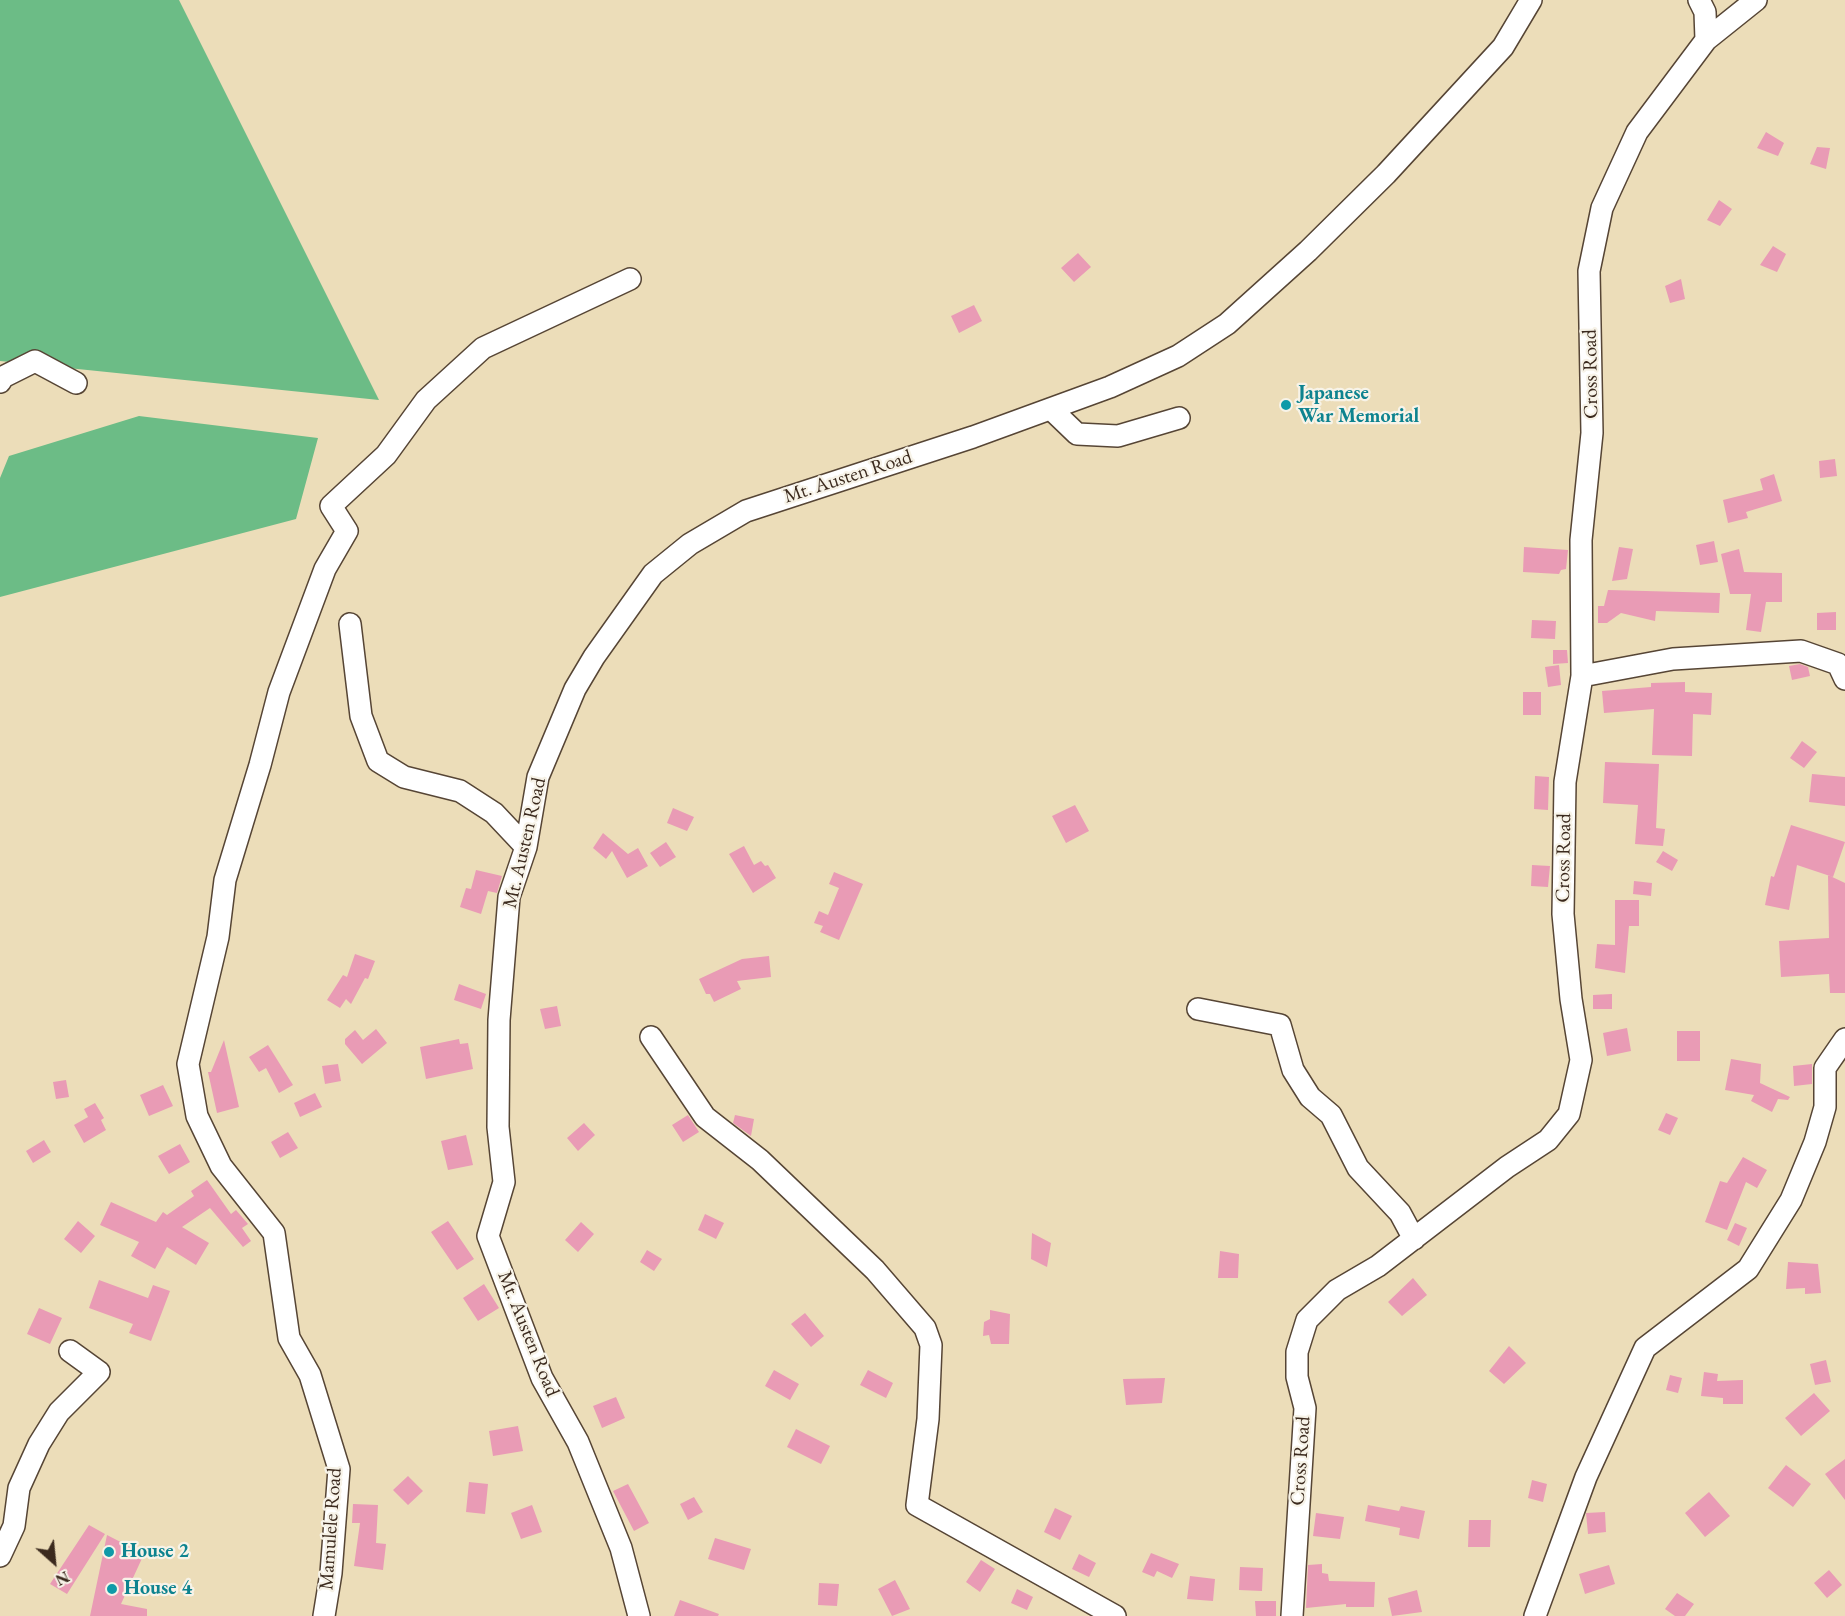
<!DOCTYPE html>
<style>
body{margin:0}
#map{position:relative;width:1845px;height:1616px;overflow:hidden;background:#ecddb9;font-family:"EB Garamond",serif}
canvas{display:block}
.north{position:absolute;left:24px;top:1532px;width:60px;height:60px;-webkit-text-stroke:4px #f7f3e8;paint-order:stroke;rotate:153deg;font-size:16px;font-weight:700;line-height:24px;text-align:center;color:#3b2a1e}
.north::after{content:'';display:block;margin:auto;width:21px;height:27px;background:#3b2a1e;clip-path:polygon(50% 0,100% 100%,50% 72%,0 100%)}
</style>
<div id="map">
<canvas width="1845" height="1616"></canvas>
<div class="north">N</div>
</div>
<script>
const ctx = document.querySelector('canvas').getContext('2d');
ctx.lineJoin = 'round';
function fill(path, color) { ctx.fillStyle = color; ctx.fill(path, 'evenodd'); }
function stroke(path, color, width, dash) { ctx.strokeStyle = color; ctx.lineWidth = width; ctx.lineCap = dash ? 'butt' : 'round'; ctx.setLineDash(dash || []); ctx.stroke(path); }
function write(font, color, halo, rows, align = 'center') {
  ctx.font = font + ' "EB Garamond",serif'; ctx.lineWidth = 4.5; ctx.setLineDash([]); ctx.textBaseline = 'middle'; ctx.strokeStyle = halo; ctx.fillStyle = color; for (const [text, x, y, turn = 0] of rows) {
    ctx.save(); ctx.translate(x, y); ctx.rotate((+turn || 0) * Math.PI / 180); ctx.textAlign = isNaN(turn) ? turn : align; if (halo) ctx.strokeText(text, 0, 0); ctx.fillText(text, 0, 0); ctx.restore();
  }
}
fill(new Path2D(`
 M 0,0 L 179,0 L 379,400 L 0,361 Z
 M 139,416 L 318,438 L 296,519 L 0,597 L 0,478 L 9,456 Z`), '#6cbc86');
fill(new Path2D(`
 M 1766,132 L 1784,143 L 1778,156 L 1757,148 Z
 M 1817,147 L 1830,148 L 1826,169 L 1810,164 Z
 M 1719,200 L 1732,209 L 1720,226 L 1707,220 Z
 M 1773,246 L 1786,254 L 1777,272 L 1760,265 Z
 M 1078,253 L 1091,267 L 1074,282 L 1061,268 Z
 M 1681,279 L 1685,299 L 1670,303 L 1665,286 Z
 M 974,305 L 982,321 L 959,333 L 951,316 Z
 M 1835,459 L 1837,476 L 1820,478 L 1819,461 Z
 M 1774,474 L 1782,501 L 1746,512 L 1748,518 L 1728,523 L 1723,500 L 1763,490 L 1760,479 Z
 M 1714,541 L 1718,562 L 1700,565 L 1696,545 Z
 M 1524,547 L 1568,550 L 1566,569 L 1561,570 L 1559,574 L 1523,572 Z
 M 1619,547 L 1633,549 L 1627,579 L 1612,581 Z
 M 1739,549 L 1744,572 L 1782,573 L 1782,602 L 1766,602 L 1761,632 L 1746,630 L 1751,594 L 1730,594 L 1721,554 Z
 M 1608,590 L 1720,593 L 1719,613 L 1656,611 L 1655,621 L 1621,613 L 1607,623 L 1598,623 L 1598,606 L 1604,606 Z
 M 1836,612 L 1836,630 L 1817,630 L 1817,613 Z
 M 1532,620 L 1556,621 L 1555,639 L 1531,638 Z
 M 1553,650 L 1567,650 L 1568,663 L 1553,664 Z
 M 1800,664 L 1808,667 L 1810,676 L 1792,680 L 1789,666 Z
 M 1559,665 L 1561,685 L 1548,687 L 1545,667 Z
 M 1685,682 L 1685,692 L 1712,693 L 1711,715 L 1693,714 L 1692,756 L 1652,755 L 1654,709 L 1604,713 L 1602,691 L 1651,687 L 1651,683 Z
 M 1523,692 L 1541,692 L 1541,715 L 1523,715 Z
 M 1802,741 L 1817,752 L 1804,768 L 1790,758 Z
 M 1605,762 L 1659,764 L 1656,828 L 1665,829 L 1663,846 L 1635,844 L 1638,805 L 1603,803 Z
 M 1812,774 L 1845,777 L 1845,806 L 1809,802 Z
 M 1535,776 L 1549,777 L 1548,810 L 1534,809 Z
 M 1075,805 L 1089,831 L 1066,843 L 1052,816 Z
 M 673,808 L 694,817 L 687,831 L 667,823 Z
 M 1791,825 L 1845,842 L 1833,877 L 1797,865 L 1789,910 L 1765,905 L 1771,876 L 1774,877 Z
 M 603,833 L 628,854 L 638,848 L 648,866 L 627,878 L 612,851 L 606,859 L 593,848 Z
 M 666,842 L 676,857 L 660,867 L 650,853 Z
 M 744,846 L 754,865 L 761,861 L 765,866 L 768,865 L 776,878 L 753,893 L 729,854 Z
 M 1663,851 L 1678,860 L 1672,871 L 1656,862 Z
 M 1532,865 L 1550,866 L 1548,887 L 1531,886 Z
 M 476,870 L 502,876 L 497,893 L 488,891 L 481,914 L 460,907 L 466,888 L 471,889 Z
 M 834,872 L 863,884 L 839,940 L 820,932 L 823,926 L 814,923 L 819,911 L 828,915 L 839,888 L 829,884 Z
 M 1828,875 L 1845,883 L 1845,993 L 1830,993 L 1829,974 L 1781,977 L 1779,941 L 1829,938 Z
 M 1634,881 L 1652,883 L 1651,896 L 1633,894 Z
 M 1615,900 L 1639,900 L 1639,926 L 1629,926 L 1625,973 L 1595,968 L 1597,944 L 1615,945 Z
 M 355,954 L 375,961 L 368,979 L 365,978 L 351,1004 L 346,999 L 340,1008 L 327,1000 L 343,975 L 347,977 Z
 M 769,956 L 771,977 L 737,981 L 741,989 L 714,1002 L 710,994 L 706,994 L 699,979 L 742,959 Z
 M 459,984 L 486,994 L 481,1009 L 454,1000 Z
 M 1612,994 L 1612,1009 L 1593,1009 L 1593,995 Z
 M 557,1006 L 561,1026 L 545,1029 L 540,1009 Z
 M 1627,1028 L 1631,1051 L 1607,1056 L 1603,1033 Z
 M 376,1029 L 387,1043 L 362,1064 L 345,1044 L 345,1039 L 355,1030 L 363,1040 Z
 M 1677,1031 L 1700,1031 L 1700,1061 L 1677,1061 Z
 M 459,1039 L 460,1044 L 468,1043 L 473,1069 L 426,1079 L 420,1047 Z
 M 224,1040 L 239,1107 L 217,1113 L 208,1072 L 211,1072 Z
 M 268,1045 L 293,1085 L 279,1093 L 266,1068 L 259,1072 L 249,1057 Z
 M 1731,1059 L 1761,1064 L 1760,1083 L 1790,1097 L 1788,1100 L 1778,1099 L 1772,1112 L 1751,1101 L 1754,1095 L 1725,1090 Z
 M 338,1064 L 341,1081 L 325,1084 L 322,1066 Z
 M 1812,1064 L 1812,1084 L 1794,1086 L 1793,1066 Z
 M 66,1080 L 69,1097 L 56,1099 L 53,1082 Z
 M 163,1085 L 173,1106 L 149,1116 L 140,1095 Z
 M 315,1093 L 322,1107 L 300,1117 L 294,1103 Z
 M 95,1103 L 104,1118 L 101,1120 L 106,1130 L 84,1143 L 74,1125 L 88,1117 L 84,1109 Z
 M 1666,1113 L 1678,1118 L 1670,1135 L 1658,1130 Z
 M 688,1115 L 699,1132 L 683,1142 L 672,1125 Z
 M 735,1115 L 754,1119 L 751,1136 L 733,1123 Z
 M 584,1123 L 595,1135 L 578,1151 L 567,1138 Z
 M 288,1132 L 298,1148 L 280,1158 L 271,1142 Z
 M 466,1135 L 473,1165 L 448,1170 L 441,1141 Z
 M 44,1140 L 51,1152 L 33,1163 L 26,1151 Z
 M 180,1144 L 190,1162 L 169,1174 L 158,1156 Z
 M 1743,1157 L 1767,1170 L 1757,1188 L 1746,1182 L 1727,1230 L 1705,1222 L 1720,1181 L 1727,1183 Z
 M 207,1180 L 231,1214 L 236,1210 L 248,1224 L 242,1228 L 251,1241 L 243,1247 L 210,1208 L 182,1227 L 209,1243 L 196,1265 L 167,1247 L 155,1269 L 131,1256 L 139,1242 L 100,1225 L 111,1202 L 156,1222 L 163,1212 L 167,1215 L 194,1196 L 191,1191 Z
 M 705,1214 L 724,1223 L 716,1239 L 698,1230 Z
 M 78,1221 L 95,1236 L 81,1253 L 64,1239 Z
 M 448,1221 L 474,1259 L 457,1270 L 431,1232 Z
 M 581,1222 L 594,1234 L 578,1252 L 565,1240 Z
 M 1735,1223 L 1747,1228 L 1739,1246 L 1727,1240 Z
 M 1032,1233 L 1051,1243 L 1047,1267 L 1031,1259 Z
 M 647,1250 L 662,1259 L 654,1271 L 640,1262 Z
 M 1220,1251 L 1239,1254 L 1238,1278 L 1218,1278 Z
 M 1788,1262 L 1818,1264 L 1821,1293 L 1805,1294 L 1805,1288 L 1786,1289 Z
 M 1413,1278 L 1427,1295 L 1402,1316 L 1388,1302 Z
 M 99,1280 L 148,1298 L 153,1285 L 170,1291 L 151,1341 L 129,1333 L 133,1324 L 89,1308 Z
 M 484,1284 L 499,1308 L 478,1321 L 463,1298 Z
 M 39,1308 L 62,1318 L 50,1344 L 27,1334 Z
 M 990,1310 L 1010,1314 L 1009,1344 L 991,1344 L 989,1335 L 983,1336 L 984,1322 L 990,1319 Z
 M 805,1313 L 824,1336 L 811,1347 L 791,1324 Z
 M 1509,1346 L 1526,1363 L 1504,1384 L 1489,1371 Z
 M 1826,1360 L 1831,1382 L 1815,1385 L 1810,1364 Z
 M 774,1370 L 799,1384 L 790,1400 L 765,1386 Z
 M 868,1370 L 893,1383 L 886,1398 L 860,1385 Z
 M 1704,1372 L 1718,1374 L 1717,1381 L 1743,1380 L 1743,1404 L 1723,1404 L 1723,1398 L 1701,1396 Z
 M 1670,1375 L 1682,1378 L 1678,1393 L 1666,1390 Z
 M 1165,1378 L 1162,1403 L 1126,1405 L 1123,1379 Z
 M 1814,1393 L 1830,1411 L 1801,1436 L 1785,1418 Z
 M 616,1397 L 625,1418 L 602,1428 L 593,1406 Z
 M 518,1426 L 523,1451 L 493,1456 L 489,1431 Z
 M 796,1429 L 830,1446 L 821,1464 L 787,1447 Z
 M 1845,1459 L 1845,1500 L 1825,1474 Z
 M 1786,1465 L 1811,1484 L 1793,1507 L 1768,1488 Z
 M 408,1476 L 423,1491 L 408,1505 L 393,1490 Z
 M 1532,1480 L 1547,1484 L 1543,1502 L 1528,1498 Z
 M 469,1482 L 488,1484 L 485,1514 L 466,1512 Z
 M 628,1484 L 649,1523 L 634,1531 L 613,1491 Z
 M 1709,1492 L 1730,1516 L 1705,1537 L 1685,1513 Z
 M 694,1497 L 703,1512 L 688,1520 L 680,1504 Z
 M 353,1504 L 378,1505 L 376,1543 L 386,1544 L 383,1570 L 354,1566 L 360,1523 L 352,1523 Z
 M 532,1505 L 542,1532 L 521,1539 L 511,1513 Z
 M 1368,1505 L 1399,1511 L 1401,1506 L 1425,1511 L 1419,1539 L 1399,1535 L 1400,1528 L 1365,1521 Z
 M 1055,1508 L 1072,1516 L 1060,1540 L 1044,1532 Z
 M 1605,1512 L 1606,1532 L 1588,1534 L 1586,1513 Z
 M 1316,1513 L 1344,1517 L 1340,1539 L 1313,1536 Z
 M 1469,1520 L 1491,1520 L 1490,1547 L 1468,1547 Z
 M 89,1525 L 105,1534 L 67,1594 L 50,1584 Z
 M 107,1535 L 144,1554 L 121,1604 L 147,1609 L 147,1616 L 90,1616 Z
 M 715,1538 L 751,1549 L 744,1570 L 708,1559 Z
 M 1151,1553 L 1179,1564 L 1172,1578 L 1157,1571 L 1154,1577 L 1142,1572 Z
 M 1079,1554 L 1096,1563 L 1089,1577 L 1072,1569 Z
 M 981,1560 L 995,1569 L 980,1592 L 966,1582 Z
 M 1322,1564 L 1322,1573 L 1328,1574 L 1329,1581 L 1375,1582 L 1374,1607 L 1346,1607 L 1346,1604 L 1306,1608 L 1308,1565 Z
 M 1609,1565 L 1615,1584 L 1585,1594 L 1579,1574 Z
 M 1240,1567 L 1263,1568 L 1262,1591 L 1239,1590 Z
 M 1829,1570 L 1842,1585 L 1827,1598 L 1814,1583 Z
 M 1190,1576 L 1215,1579 L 1213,1601 L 1187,1599 Z
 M 895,1580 L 910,1609 L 892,1616 L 878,1589 Z
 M 819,1583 L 839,1584 L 837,1606 L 818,1605 Z
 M 1017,1589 L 1033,1597 L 1027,1610 L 1011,1603 Z
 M 1417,1590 L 1422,1612 L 1392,1616 L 1388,1598 Z
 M 1677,1593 L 1694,1604 L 1685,1616 L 1675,1616 L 1665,1609 Z
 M 680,1600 L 719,1614 L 718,1616 L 674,1616 Z
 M 1255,1601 L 1276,1601 L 1276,1616 L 1256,1616 Z`), '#e99bb5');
const minor = new Path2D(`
 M 1706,40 L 1756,0
 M 0,382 L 3,377 L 35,361 L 76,383
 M 1051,409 L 1077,434 L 1118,436 L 1179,418
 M 350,624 L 361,716 L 378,761 L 404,777 L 460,791 L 494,813 L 526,847
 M 1582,676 L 1673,659 L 1801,651 L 1838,664 L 1845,679
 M 1198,1009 L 1280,1025 L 1293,1070 L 1310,1097 L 1331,1115 L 1358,1168 L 1400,1213 L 1414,1239
 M 651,1037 L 705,1117 L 760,1160 L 875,1270 L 925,1328 L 931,1345 L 928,1419 L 917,1505 L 1115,1616
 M 0,1556 L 14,1526 L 19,1488 L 39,1444 L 59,1412 L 99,1372 L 70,1351
 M 324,1616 L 331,1573 L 339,1469 L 310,1375 L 289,1338 L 274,1233 L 221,1166 L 197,1116 L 188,1064 L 218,937 L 225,880 L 260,765 L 279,692 L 325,569 L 347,531 L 331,506 L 386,455 L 426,400 L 483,348 L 630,279
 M 639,1616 L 621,1548 L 578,1442 L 542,1378 L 488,1236 L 504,1182 L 498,1127 L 499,1020 L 509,897 L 526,847 L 538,777 L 575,689 L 594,657 L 653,574 L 690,544 L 746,511 L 973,437 L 1110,387 L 1178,356 L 1227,324 L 1308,251 L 1386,174 L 1503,47 L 1531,0
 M 1292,1616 L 1305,1408 L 1297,1377 L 1297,1352 L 1307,1320 L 1337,1290 L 1378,1266 L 1507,1167 L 1548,1140 L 1569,1114 L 1581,1060 L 1571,999 L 1563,914 L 1565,782 L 1582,676 L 1581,540 L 1592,433 L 1589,271 L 1602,208 L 1637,132 L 1706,40 L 1705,12 L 1699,0
 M 1535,1616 L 1586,1477 L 1645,1348 L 1748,1269 L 1791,1200 L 1815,1142 L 1825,1107 L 1825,1068 L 1845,1039`);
stroke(minor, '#564535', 24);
stroke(minor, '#fff', 21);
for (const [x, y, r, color] of [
 [1286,405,6,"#0f9aa8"],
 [109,1552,6,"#0f9aa8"],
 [112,1589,6,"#0f9aa8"]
]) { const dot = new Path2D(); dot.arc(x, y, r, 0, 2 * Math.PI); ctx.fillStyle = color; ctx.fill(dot); stroke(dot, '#f7f3e8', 2); }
write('20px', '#3b2a1e', '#f7f3e8', [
 ["Cross Road",1591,374,-91],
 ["Mt. Austen Road",848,477,-18],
 ["Mt. Austen Road",525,843,-77],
 ["Cross Road",1564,858,-89],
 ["Mt. Austen Road",528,1334,68],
 ["Cross Road",1301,1461,-86],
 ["Mamulele Road",331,1529,-86]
]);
write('bold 20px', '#0d838f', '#f7f3e8', [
 ["Japanese",1298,394],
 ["War Memorial",1298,417],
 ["House 2",121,1552],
 ["House 4",124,1589]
], 'left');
</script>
